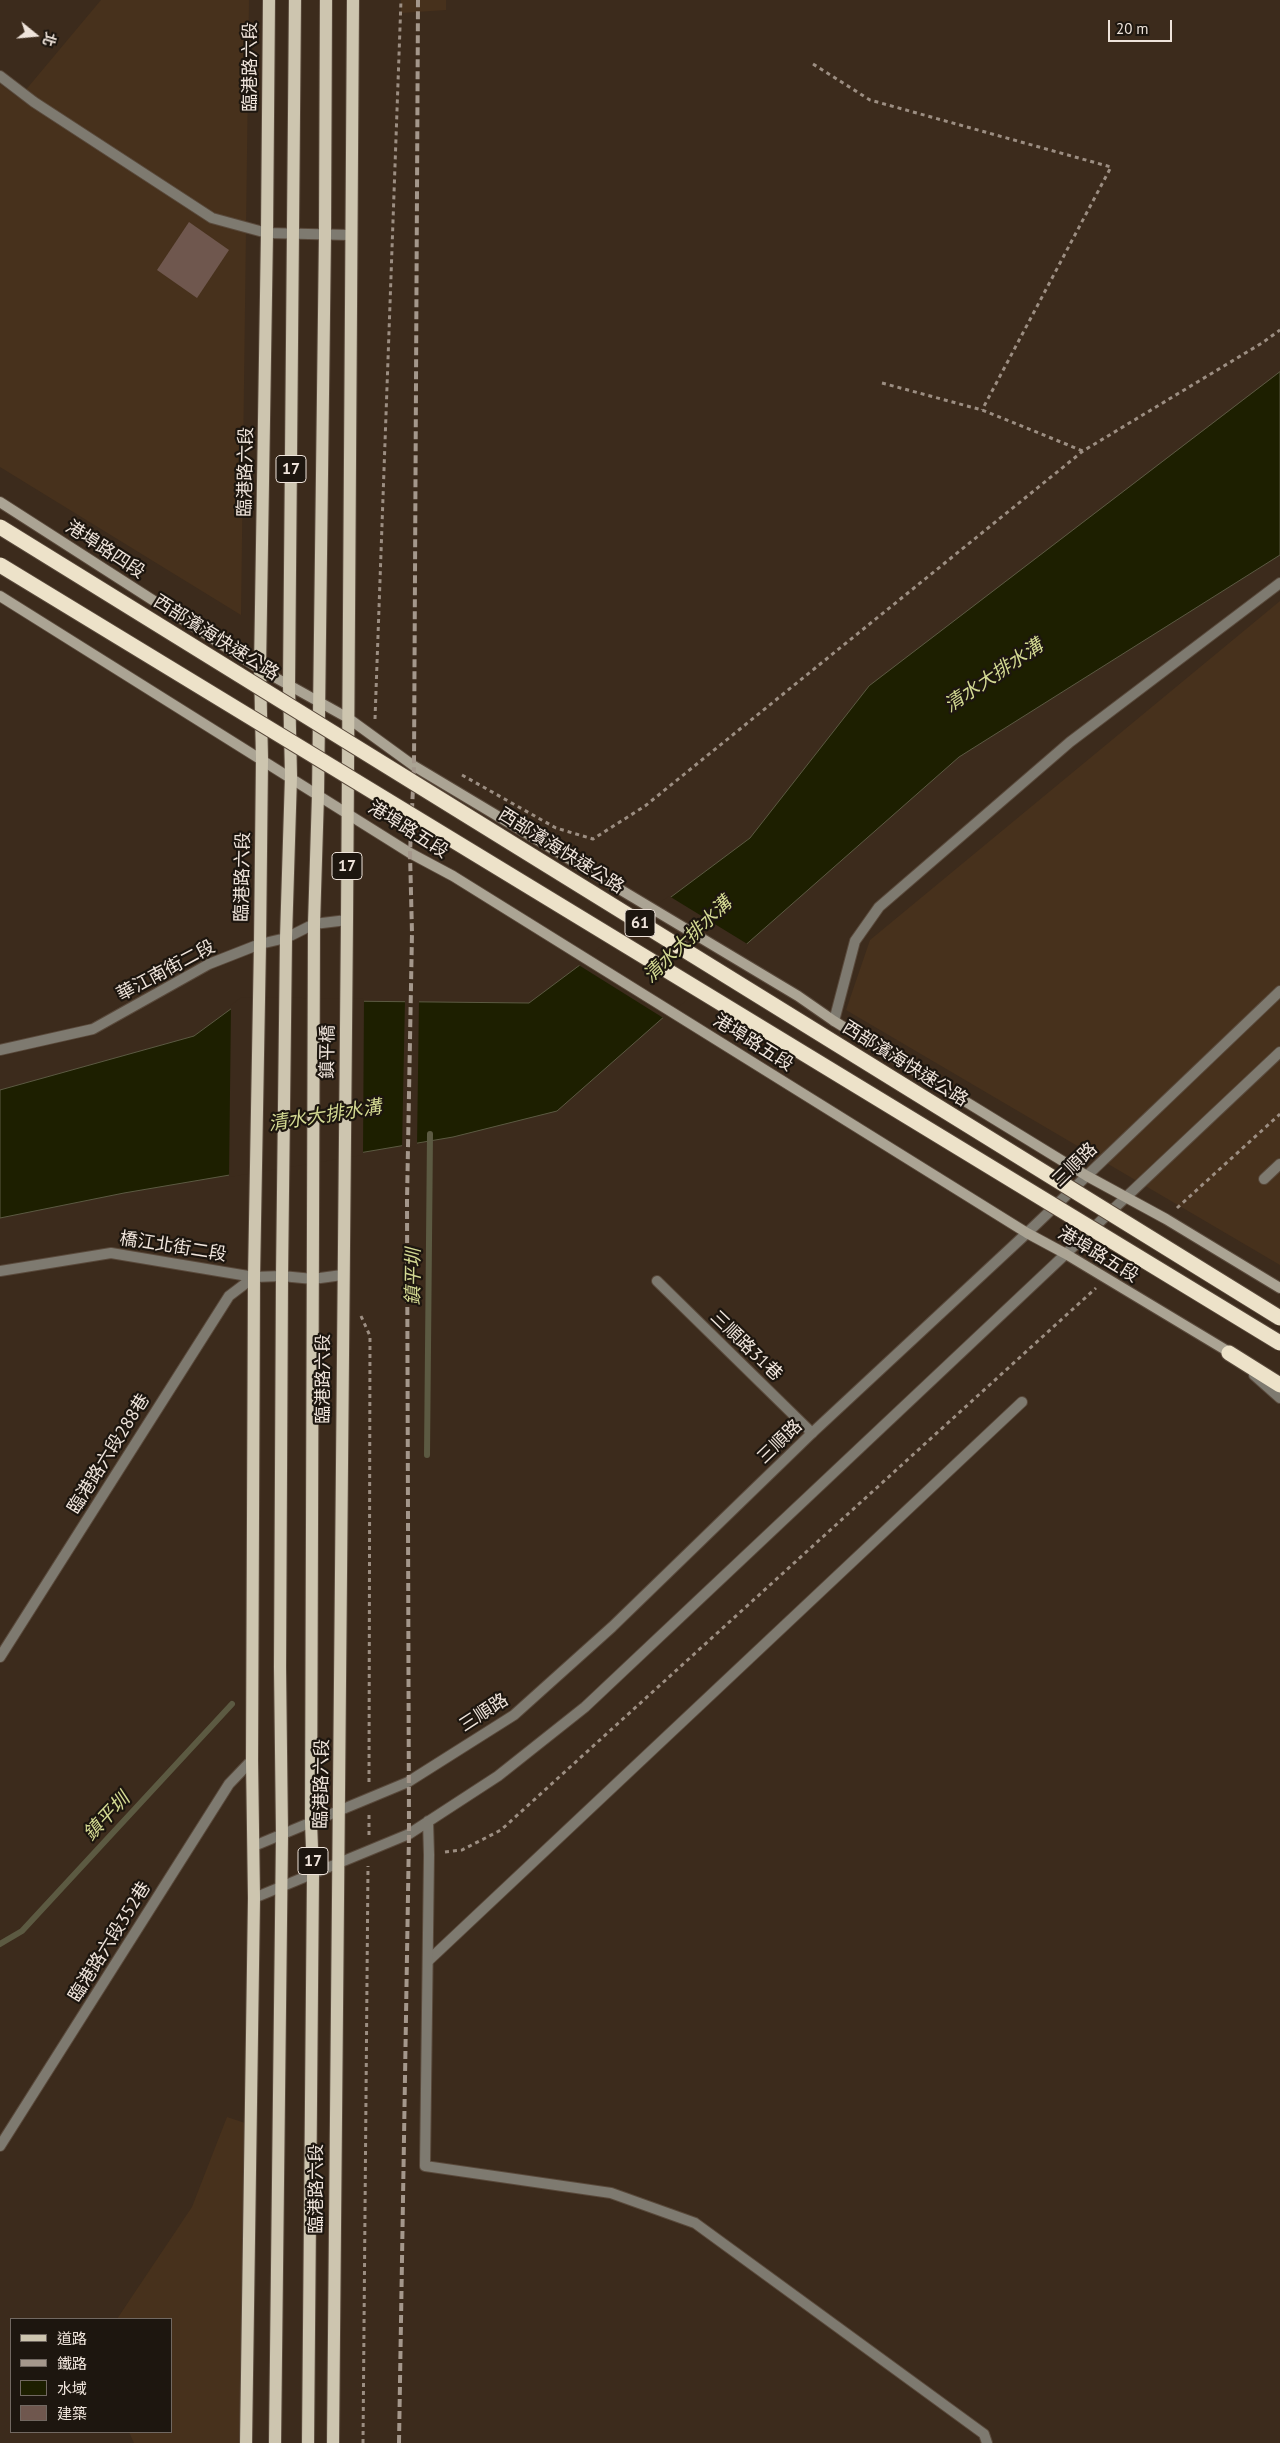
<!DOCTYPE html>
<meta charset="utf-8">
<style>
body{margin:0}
#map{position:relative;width:1280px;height:2443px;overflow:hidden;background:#3c2b1c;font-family:"PT Sans","Noto Sans TC",sans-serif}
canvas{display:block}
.legend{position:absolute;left:10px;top:2318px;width:162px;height:115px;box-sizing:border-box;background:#1d160f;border:1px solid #716861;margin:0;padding:6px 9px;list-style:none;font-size:15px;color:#efe4db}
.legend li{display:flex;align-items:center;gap:10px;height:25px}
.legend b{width:25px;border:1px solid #716861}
.north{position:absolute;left:10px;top:10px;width:50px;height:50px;-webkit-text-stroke:4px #1d160f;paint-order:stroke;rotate:107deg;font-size:14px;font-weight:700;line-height:20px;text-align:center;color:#efe4db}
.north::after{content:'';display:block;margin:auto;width:18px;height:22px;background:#efe4db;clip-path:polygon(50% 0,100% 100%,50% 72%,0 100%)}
.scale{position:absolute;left:1108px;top:20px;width:64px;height:22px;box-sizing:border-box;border:2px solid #efe4db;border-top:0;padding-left:6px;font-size:15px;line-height:18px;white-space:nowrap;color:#efe4db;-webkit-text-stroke:4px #1d160f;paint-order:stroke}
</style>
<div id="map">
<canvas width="1280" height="2443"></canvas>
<ul class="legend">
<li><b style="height:6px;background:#cdc5af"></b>道路</li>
<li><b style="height:6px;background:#a4978b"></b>鐵路</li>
<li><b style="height:14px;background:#1d1f00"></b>水域</li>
<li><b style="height:14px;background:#6f574e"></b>建築</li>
</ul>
<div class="north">北</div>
<div class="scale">20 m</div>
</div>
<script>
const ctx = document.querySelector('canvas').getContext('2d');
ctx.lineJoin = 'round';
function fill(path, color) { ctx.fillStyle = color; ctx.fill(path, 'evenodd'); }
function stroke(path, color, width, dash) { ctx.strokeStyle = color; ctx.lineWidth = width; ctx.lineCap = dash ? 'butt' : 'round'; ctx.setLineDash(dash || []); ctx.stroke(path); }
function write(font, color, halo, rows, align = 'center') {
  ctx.font = font + ' "PT Sans","Noto Sans TC",sans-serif'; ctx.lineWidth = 4.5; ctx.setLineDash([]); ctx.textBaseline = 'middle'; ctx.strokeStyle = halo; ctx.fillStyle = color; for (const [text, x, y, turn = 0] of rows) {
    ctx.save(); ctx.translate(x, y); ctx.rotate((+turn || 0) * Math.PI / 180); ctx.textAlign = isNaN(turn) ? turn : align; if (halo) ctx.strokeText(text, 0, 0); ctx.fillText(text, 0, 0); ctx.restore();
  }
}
fill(new Path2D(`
 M 101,0 L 249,0 L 241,615 L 0,467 L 0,84 L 19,98 Z
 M 401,0 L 446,0 L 446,10 L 401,13 Z
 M 1280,601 L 1280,1265 L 846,1010 L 870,940 Z
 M 227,2117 L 245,2123 L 241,2443 L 134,2443 L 129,2432 L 171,2432 L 171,2319 L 117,2319 L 192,2207 Z`), '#47311c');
const water = new Path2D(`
 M 1280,372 L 1280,555 L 959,757 L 557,1111 L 453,1137 L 124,1193 L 0,1218 L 0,1090 L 194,1036 L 243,1000 L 529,1003 L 750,838 L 869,686 Z`);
fill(water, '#1d1f00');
stroke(water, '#5c5a42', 1);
fill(new Path2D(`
 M 669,896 L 749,945 L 665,1019 L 577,964 Z
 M 242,997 L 364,999 L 363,1155 L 229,1177 L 231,1005 Z
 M 405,999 L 419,999 L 417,1146 L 402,1148 Z`), '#3c2b1c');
stroke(new Path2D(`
 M 427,1455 L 430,1134
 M 0,1944 L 22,1931 L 232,1704`), '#5c5a42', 6);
fill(new Path2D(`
 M 189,222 L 229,250 L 197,298 L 157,270 Z`), '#6f574e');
const lane = new Path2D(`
 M 0,76 L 34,102 L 212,218 L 267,233 L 350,235
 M 834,1021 L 855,941 L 879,907 L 1070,742 L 1280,583
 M 1264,1179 L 1280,1164
 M 657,1281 L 812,1433
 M 0,1657 L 229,1296 L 254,1277
 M 428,1961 L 1022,1402
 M 0,2146 L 229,1784 L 252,1760`);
const street = new Path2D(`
 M 0,1050 L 93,1029 L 209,964 L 260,944 L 286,938 L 314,924 L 347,920
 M 0,1271 L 111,1253 L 254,1277 L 282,1276 L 313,1279 L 342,1275
 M 1254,1375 L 1280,1398
 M 428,1821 L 429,1855 L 425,2166 L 611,2193 L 695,2223 L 984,2434 L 987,2443
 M 254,1846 L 408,1782 L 514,1715 L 612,1627 L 812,1433 L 1027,1233 L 1280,991
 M 254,1898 L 409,1834 L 498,1776 L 585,1707 L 1280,1052`);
const secondary = new Path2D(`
 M 0,502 L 260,669 L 348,718 L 414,766 L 798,996 L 834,1021 L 1087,1176 L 1166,1219 L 1280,1288
 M 0,596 L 410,853 L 453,876 L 1027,1233 L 1066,1254 L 1234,1355`);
const primary = new Path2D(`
 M 246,2443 L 254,1898 L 252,1760 L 254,1277 L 260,944 L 262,759 L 260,669 L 267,233 L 269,0
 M 275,2443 L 282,1834 L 280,1667 L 282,1276 L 286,938 L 291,776 L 289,685 L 295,0
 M 308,2443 L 313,1874 L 311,1822 L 314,924 L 318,795 L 325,234 L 326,0
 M 333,2443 L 347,920 L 353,0`);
const highway = new Path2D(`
 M 1229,1353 L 1280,1385`);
stroke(lane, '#59493b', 12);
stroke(street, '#59493b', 12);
stroke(secondary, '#59493b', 12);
stroke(primary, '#59493b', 14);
stroke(highway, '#59493b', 17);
stroke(new Path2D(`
 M 813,64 L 870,100 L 1111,167 L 982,410
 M 882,383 L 982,410 L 1083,451
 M 375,719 L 401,0
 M 462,775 L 556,828 L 593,839 L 645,806 L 1083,451 L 1262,343 L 1280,330
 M 1177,1208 L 1280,1114
 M 361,1316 L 370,1336 L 369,1782
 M 369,1835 L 369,1814
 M 445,1852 L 462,1850 L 501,1830 L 1096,1288
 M 363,2443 L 368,1866`), '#9c8e82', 3, [4, 4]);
stroke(lane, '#7e7a70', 10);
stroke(street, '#7e7a70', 10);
stroke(secondary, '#aba494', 10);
stroke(primary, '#cdc5af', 12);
stroke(highway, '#ede2c9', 15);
stroke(new Path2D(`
 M 399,2443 L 409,1834 L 407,1201 L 412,933 L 410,853 L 414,766 L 418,0`), '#a4978b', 4, [8, 4]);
const highwayBridge = new Path2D(`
 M 0,527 L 1280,1318
 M 0,565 L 1280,1343`);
stroke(highwayBridge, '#59493b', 17, []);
stroke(highwayBridge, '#ede2c9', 15);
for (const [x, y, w] of [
 [291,469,30],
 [347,866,30],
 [640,923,30],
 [313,1861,30]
]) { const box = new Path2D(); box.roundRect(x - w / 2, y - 13.5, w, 27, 4); ctx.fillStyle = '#1d160f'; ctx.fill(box); stroke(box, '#efe4db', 1); }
write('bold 16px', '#efe4db', null, [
 ["17",291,469],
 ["17",347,866],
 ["61",640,923],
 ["17",313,1861]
]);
write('18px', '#efe4db', '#1d160f', [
 ["臨港路六段",251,67,-90],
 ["臨港路六段",246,472,-89],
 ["港埠路四段",105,550,33],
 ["西部濱海快速公路",216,638,32],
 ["港埠路五段",408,830,32],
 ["西部濱海快速公路",561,851,32],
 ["臨港路六段",243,877,-89],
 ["華江南街二段",166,971,-28],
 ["港埠路五段",753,1043,32],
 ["鎮平橋",328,1052,-89],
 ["西部濱海快速公路",905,1064,32],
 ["三順路",1075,1165,-44],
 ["橋江北街二段",173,1247,9],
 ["港埠路五段",1098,1255,31],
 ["三順路31巷",746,1346,44],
 ["臨港路六段",324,1379,-90],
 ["三順路",780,1442,-44],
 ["臨港路六段288巷",109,1454,-58],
 ["三順路",484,1713,-33],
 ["臨港路六段",322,1784,-89],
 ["臨港路六段352巷",110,1942,-58],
 ["臨港路六段",317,2189,-90]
]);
write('italic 19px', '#d3d992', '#1d160f', [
 ["清水大排水溝",994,676,-34],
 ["清水大排水溝",688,940,-44],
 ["清水大排水溝",325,1116,-9],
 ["鎮平圳",414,1277,-89],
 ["鎮平圳",107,1817,-47]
]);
</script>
